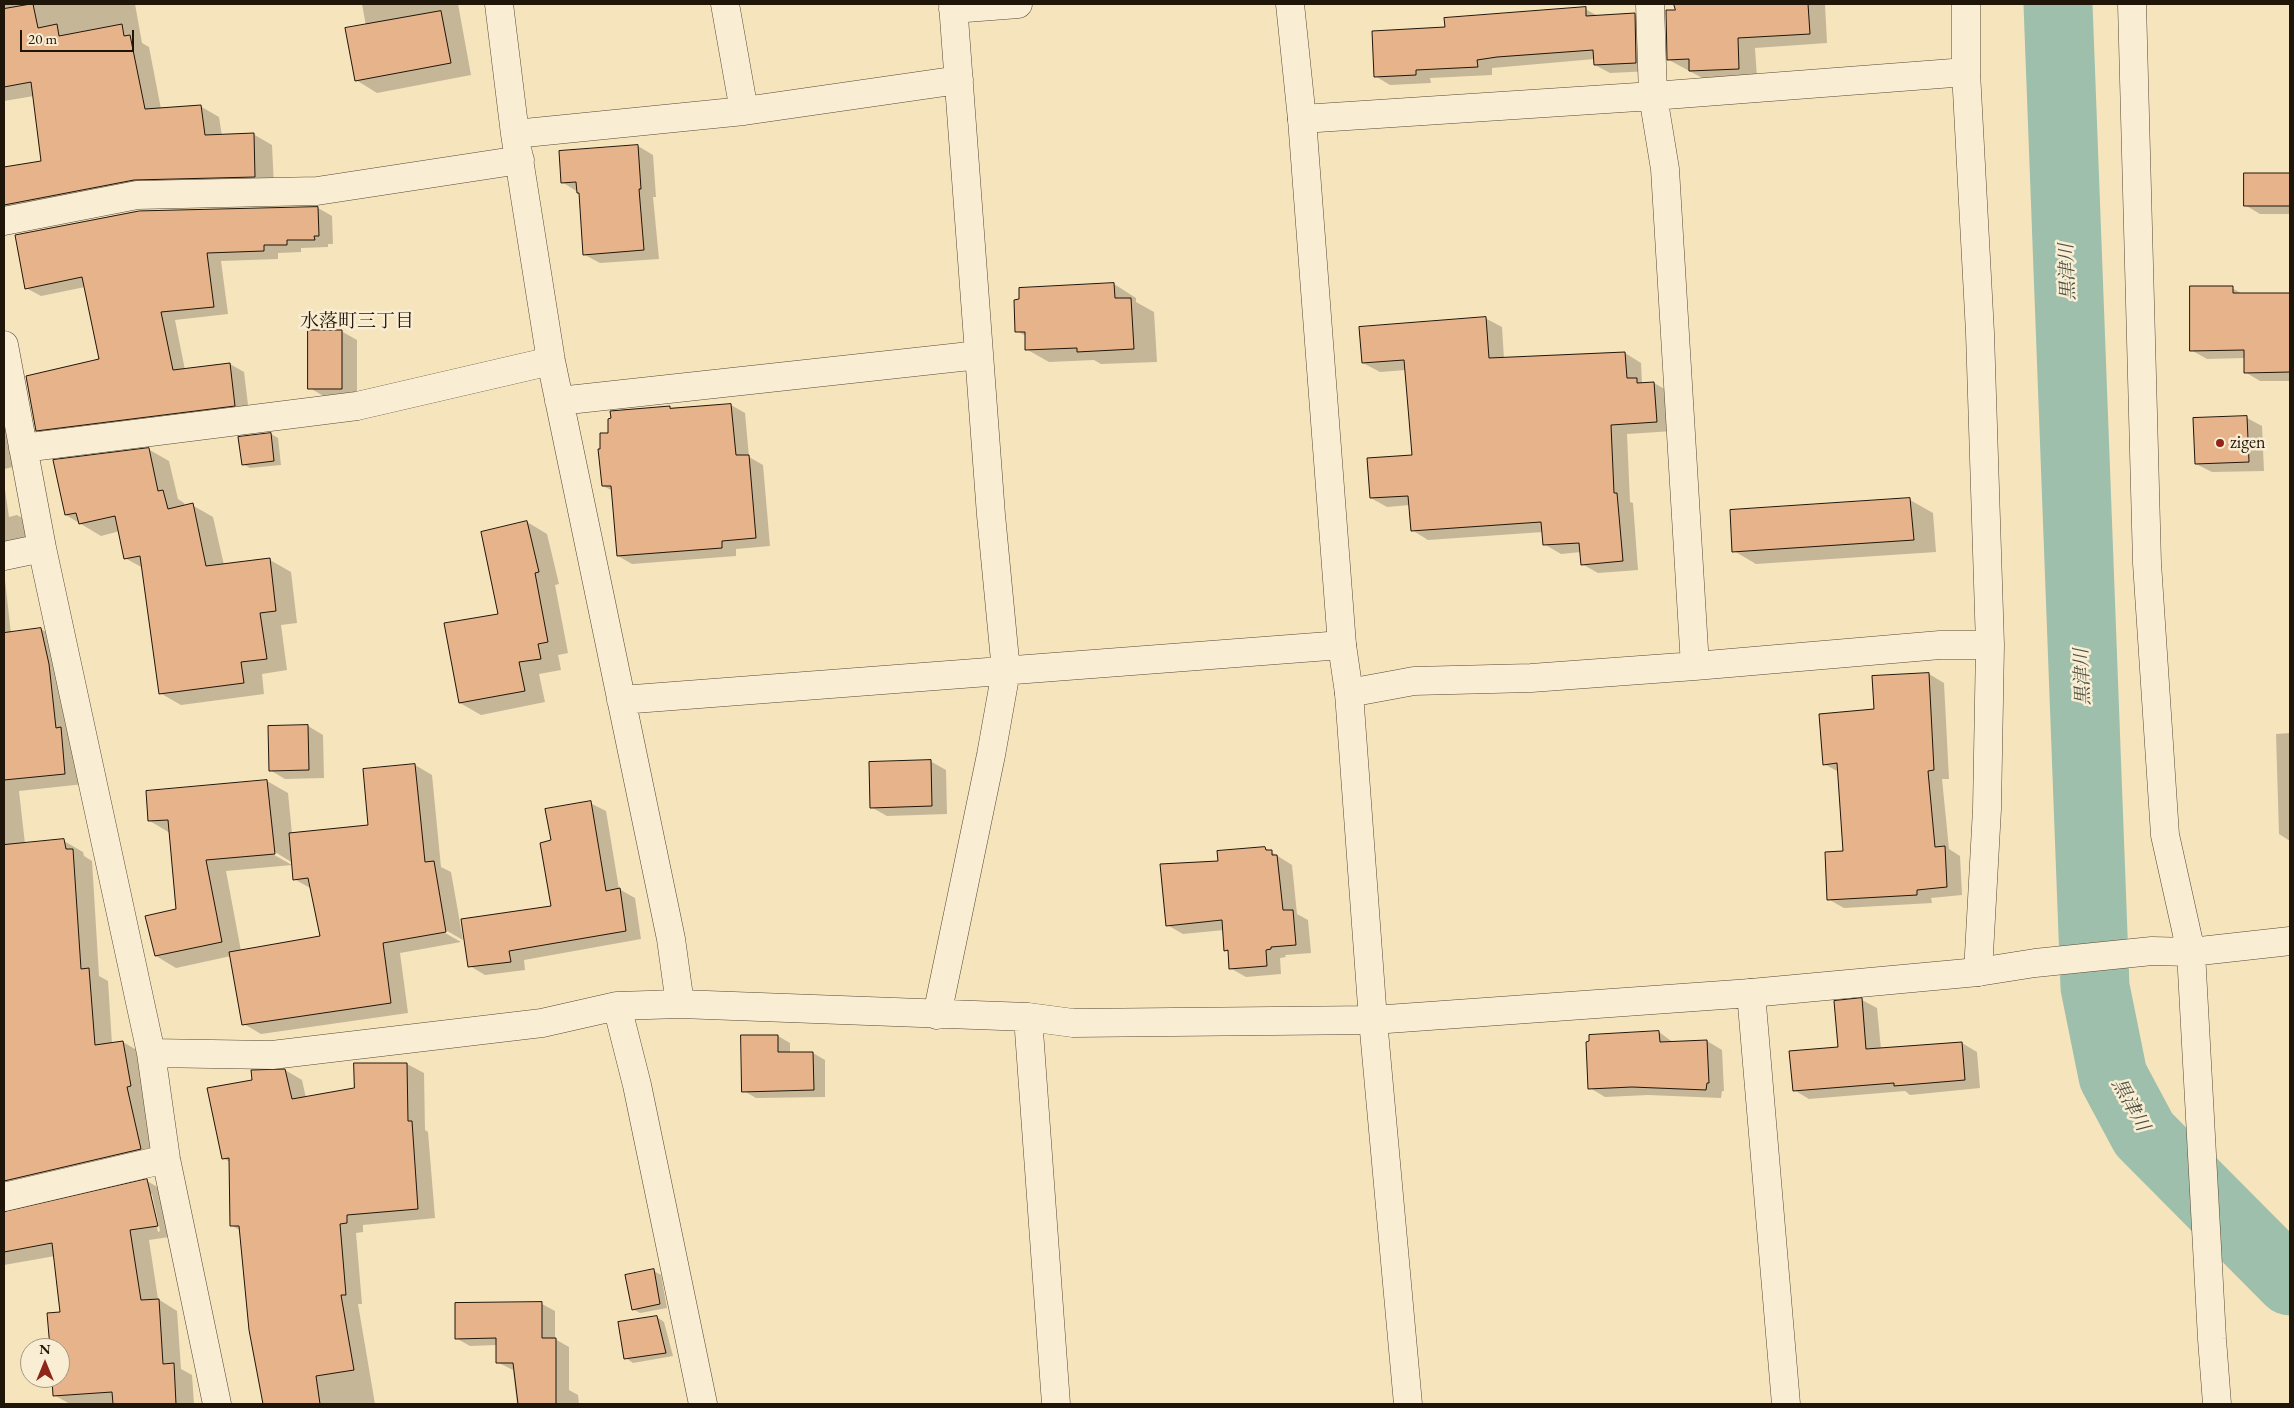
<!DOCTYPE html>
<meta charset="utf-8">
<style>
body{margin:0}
#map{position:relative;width:2294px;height:1408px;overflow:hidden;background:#f6e4bc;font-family:"EB Garamond",serif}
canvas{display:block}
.frame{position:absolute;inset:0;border:5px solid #201509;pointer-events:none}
.north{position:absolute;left:20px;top:1338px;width:50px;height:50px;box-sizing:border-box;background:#f9edd3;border:1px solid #a29782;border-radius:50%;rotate:0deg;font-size:14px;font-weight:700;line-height:20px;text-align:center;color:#201509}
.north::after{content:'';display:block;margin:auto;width:18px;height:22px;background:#8f2418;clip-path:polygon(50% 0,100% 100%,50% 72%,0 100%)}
.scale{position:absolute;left:20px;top:30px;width:114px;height:22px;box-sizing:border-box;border:2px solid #201509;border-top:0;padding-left:6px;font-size:15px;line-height:18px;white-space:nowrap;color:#201509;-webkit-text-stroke:4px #f9edd3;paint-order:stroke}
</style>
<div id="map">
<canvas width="2294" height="1408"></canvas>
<div class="frame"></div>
<div class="north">N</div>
<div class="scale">20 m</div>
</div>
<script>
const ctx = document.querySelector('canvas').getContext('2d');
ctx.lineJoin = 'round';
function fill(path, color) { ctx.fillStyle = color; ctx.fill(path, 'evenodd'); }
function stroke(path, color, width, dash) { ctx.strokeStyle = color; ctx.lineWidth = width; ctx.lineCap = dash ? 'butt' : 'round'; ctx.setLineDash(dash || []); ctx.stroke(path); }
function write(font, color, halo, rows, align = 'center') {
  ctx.font = font + ' "EB Garamond","Noto Serif JP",serif'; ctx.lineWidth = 5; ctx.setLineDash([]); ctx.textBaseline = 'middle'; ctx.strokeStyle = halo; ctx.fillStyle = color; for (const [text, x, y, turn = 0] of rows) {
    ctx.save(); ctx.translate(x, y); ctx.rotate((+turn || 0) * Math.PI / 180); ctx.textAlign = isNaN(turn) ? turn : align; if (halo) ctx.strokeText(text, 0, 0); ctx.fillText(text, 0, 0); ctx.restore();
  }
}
fill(new Path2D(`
 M 4,4 L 135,4 L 142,43 L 149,47 L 161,109 L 200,106 L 219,117 L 222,136 L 253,134 L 272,145 L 274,187 L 4,208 L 4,168 L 42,162 L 34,96 L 4,101 Z
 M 362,4 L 458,4 L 471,75 L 377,93 L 356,80 L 366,26 Z
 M 1676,4 L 1825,4 L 1827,43 L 1755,48 L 1757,78 L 1708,81 L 1669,60 Z
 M 1585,9 L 1598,16 L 1634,14 L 1649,22 L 1651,71 L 1610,73 L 1595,65 L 1595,59 L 1492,68 L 1492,75 L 1430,78 L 1431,83 L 1390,85 L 1375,76 L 1446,28 Z
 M 638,146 L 653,155 L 656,197 L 653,197 L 659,259 L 600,263 L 585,255 L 581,194 L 562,182 Z
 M 2290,174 L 2290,214 L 2260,214 L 2245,205 L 2245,175 Z
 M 318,208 L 332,216 L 333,244 L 328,244 L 328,247 L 301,248 L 301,252 L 278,253 L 278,259 L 221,261 L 228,314 L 175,320 L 185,370 L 230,364 L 244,372 L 249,413 L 52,438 L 37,430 L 101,360 L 85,287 L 41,296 L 26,288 Z
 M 1114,284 L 1136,298 L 1136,302 L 1154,312 L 1157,362 L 1101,364 L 1094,360 L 1049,362 L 1026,349 L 1026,336 L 1017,331 Z
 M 2232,288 L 2244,295 L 2290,294 L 2290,381 L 2260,381 L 2245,372 L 2245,358 L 2207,359 L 2191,350 Z
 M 1485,318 L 1502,327 L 1504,359 L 1625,353 L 1641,363 L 1642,383 L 1654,383 L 1670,392 L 1673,431 L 1627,434 L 1630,502 L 1633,503 L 1638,570 L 1598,573 L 1582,564 L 1581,552 L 1561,554 L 1544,544 L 1543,532 L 1428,540 L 1412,530 L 1410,505 L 1387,507 L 1371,498 L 1413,456 L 1406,370 L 1380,372 L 1363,363 Z
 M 341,331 L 357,340 L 357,397 L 325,397 L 310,388 Z
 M 731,405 L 745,413 L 749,457 L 763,465 L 770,546 L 736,549 L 736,556 L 632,564 L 618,556 L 613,491 L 603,486 L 609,434 L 669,407 L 673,409 Z
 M 2247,418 L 2262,426 L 2264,471 L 2212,472 L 2196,464 Z
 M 4,419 L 20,428 L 27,464 L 4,469 Z
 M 271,434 L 278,438 L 281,465 L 250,468 L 243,464 Z
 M 148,449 L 169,461 L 178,499 L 184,503 L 185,506 L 192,505 L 213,517 L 224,565 L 270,560 L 291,572 L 297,623 L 281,625 L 287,670 L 262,674 L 264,694 L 181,705 L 160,693 L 143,568 L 125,558 L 120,531 L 101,536 L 66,515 Z
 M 4,483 L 9,517 L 17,515 L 36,526 L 40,547 L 4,559 Z
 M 1910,500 L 1933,513 L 1936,552 L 1756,564 L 1734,551 L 1731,512 Z
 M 527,522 L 547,534 L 559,584 L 555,585 L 568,653 L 558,655 L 561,670 L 539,674 L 545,702 L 481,715 L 460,703 L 499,615 Z
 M 4,571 L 11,634 L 41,629 L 60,640 L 84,784 L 19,791 L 25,844 L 64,841 L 83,852 L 84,856 L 92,861 L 99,976 L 108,981 L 112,1044 L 123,1042 L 142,1053 L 159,1159 L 8,1203 L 7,1212 L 147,1181 L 166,1192 L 176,1236 L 149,1240 L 158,1299 L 177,1311 L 181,1369 L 192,1375 L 194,1404 L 70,1404 L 54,1395 L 53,1378 L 60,1378 L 60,1348 L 51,1348 L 62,1313 L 55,1256 L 4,1265 ZM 149,1194 L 152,1194 L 160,1231 L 158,1232 Z
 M 1929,674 L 1944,683 L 1949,779 L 1942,779 L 1949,849 L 1960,856 L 1962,895 L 1931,898 L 1932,903 L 1844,908 L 1828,899 L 1845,853 L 1839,772 L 1824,764 L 1876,710 Z
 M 308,726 L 323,735 L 324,778 L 285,779 L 270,770 Z
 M 2290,733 L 2290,841 L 2279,834 L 2276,734 Z
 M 930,761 L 946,770 L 947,814 L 887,816 L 871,807 Z
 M 415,765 L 432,775 L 441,867 L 451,872 L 463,940 L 442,928 L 440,930 L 461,942 L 400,953 L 408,1013 L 261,1034 L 244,1024 L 231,956 L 176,968 L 156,956 L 178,910 L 170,833 L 150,821 L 147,792 L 267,781 L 288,793 L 292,834 L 369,826 ZM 270,849 L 293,863 L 294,879 L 312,889 L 322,937 L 241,951 L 226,871 L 292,865 L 269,852 Z
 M 590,803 L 606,811 L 619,889 L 635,898 L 641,939 L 524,960 L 525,970 L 485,975 L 470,966 L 553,907 L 552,841 Z
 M 1265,848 L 1292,865 L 1297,914 L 1308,920 L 1311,953 L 1285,955 L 1286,957 L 1280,958 L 1281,974 L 1246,977 L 1230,968 L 1230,953 L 1225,950 L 1224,930 L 1183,934 L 1167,925 L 1220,862 Z
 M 1862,1000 L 1877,1008 L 1881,1049 L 1962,1043 L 1977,1052 L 1980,1088 L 1910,1095 L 1905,1091 L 1809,1099 L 1794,1090 L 1839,1048 Z
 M 1659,1032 L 1674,1043 L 1707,1041 L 1722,1050 L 1724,1091 L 1722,1091 L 1721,1098 L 1648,1095 L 1605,1097 L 1590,1088 Z
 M 778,1036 L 790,1043 L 790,1053 L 813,1053 L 825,1060 L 825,1097 L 756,1098 L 744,1091 Z
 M 355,1064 L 407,1064 L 424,1073 L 425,1130 L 428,1132 L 435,1218 L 363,1225 L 363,1232 L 356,1233 L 362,1304 L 358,1304 L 375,1404 L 264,1404 L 252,1331 L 241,1231 L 231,1225 L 230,1162 L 223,1158 L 254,1081 L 285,1070 L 302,1080 L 306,1098 L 355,1089 Z
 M 654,1271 L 661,1275 L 667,1308 L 640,1313 L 633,1309 Z
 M 542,1304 L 555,1311 L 555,1339 L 569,1347 L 569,1390 L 578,1395 L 579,1404 L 517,1404 L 513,1370 L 497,1362 L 497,1345 L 470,1346 L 456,1338 Z
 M 657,1317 L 664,1322 L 673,1356 L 633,1363 L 626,1358 Z`), '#0003');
stroke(new Path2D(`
 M 2058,4 L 2095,987 L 2113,1076 L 2144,1134 L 2290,1281`), '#9ebfab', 69);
const building = new Path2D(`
 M 33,4 L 38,28 L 57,24 L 59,36 L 122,24 L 124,36 L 130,35 L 145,109 L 201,105 L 205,135 L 254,133 L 255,177 L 134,180 L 4,205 L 4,167 L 41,161 L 31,82 L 4,87 L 4,9 Z
 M 1674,4 L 1808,4 L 1810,34 L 1738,38 L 1739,69 L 1689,71 L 1689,59 L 1667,60 L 1666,10 L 1675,10 Z
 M 1586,7 L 1586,16 L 1635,13 L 1636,63 L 1594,65 L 1593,50 L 1497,57 L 1477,60 L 1478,67 L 1416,70 L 1416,75 L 1374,77 L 1372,31 L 1445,27 L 1444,18 Z
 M 441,11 L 451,63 L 355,81 L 345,28 Z
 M 638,145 L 641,189 L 639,189 L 644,250 L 583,255 L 579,193 L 577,193 L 576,182 L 561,183 L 559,151 Z
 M 2244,173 L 2290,173 L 2290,206 L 2244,206 Z
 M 318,207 L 319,236 L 314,236 L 315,240 L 287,240 L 287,245 L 264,245 L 264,251 L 207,253 L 214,307 L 161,312 L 173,370 L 230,363 L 235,406 L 36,431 L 26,376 L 99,359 L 82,277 L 25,289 L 15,235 L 139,211 Z
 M 1114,283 L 1115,298 L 1131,298 L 1134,349 L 1077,352 L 1077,348 L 1025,350 L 1025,332 L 1015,332 L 1014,300 L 1019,299 L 1019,288 Z
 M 2190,286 L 2233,286 L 2233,293 L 2290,293 L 2290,372 L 2244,373 L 2244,350 L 2190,351 Z
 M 1486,317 L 1489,358 L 1625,352 L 1627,378 L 1637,378 L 1637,383 L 1654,382 L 1657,422 L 1611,425 L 1614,493 L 1617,493 L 1623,561 L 1581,565 L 1579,543 L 1543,545 L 1541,522 L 1411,531 L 1408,496 L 1370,498 L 1367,458 L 1412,455 L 1404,360 L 1362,363 L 1359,327 Z
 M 308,330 L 342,330 L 342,389 L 308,389 Z
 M 731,404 L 736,455 L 749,455 L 756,538 L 722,541 L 722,548 L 617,556 L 611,486 L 602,486 L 598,449 L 600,449 L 600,433 L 608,433 L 608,419 L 611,418 L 610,411 L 670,406 L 670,408 Z
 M 2247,416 L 2249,462 L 2195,464 L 2193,418 Z
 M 271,433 L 274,461 L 242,465 L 238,437 Z
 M 149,448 L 158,491 L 163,490 L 168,509 L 193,503 L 206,566 L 270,558 L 276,611 L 260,613 L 267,659 L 241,662 L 244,683 L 159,694 L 140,556 L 124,559 L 115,516 L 79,524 L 76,513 L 65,515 L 53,460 Z
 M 1910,498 L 1914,540 L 1732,552 L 1730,510 Z
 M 527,521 L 539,572 L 535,573 L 548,642 L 538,644 L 541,659 L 519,662 L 525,691 L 459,703 L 444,623 L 498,614 L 481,532 Z
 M 41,628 L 49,664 L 56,728 L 61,727 L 65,774 L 4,780 L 4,633 Z
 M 1929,673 L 1934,770 L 1928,771 L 1935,847 L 1945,846 L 1947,887 L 1917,890 L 1917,895 L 1827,900 L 1825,852 L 1843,851 L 1837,763 L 1823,765 L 1819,714 L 1874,709 L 1872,676 Z
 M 308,725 L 309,770 L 269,771 L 268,726 Z
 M 931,760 L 932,806 L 870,808 L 869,762 Z
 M 415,764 L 425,862 L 434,861 L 446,932 L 383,943 L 391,1003 L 242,1025 L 229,952 L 320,936 L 308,878 L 293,880 L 289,833 L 368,825 L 363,769 Z
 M 267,780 L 275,854 L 206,860 L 222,942 L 155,956 L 145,916 L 176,909 L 168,820 L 148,821 L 146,791 Z
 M 591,801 L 606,891 L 620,888 L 626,931 L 509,951 L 511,962 L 468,967 L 461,919 L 551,906 L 540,843 L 551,840 L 545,809 Z
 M 64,839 L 66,849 L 73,849 L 81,969 L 89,968 L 95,1045 L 123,1041 L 131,1086 L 127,1087 L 141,1149 L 4,1181 L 4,845 Z
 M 1265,847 L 1266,850 L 1272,850 L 1272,855 L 1277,855 L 1283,910 L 1293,910 L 1296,945 L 1271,947 L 1271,949 L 1266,950 L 1267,966 L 1229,969 L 1228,950 L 1224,951 L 1222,920 L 1166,926 L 1160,864 L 1218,861 L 1217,851 Z
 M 1862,998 L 1866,1049 L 1962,1042 L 1965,1080 L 1894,1086 L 1894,1083 L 1793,1091 L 1789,1051 L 1838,1047 L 1834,1001 Z
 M 1659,1031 L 1660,1042 L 1707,1040 L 1709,1083 L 1707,1083 L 1706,1090 L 1632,1087 L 1588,1089 L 1586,1042 L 1589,1041 L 1589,1035 Z
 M 741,1035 L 778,1035 L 778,1052 L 813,1052 L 814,1090 L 742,1092 Z
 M 354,1063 L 407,1063 L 408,1121 L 412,1121 L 418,1209 L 347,1215 L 347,1223 L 340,1224 L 346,1295 L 341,1295 L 354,1370 L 316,1376 L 320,1404 L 263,1404 L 249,1330 L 239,1226 L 230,1226 L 229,1158 L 222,1159 L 207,1088 L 252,1080 L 251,1070 L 285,1069 L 292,1099 L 354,1088 Z
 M 147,1179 L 158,1226 L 130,1230 L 141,1300 L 159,1299 L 163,1364 L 174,1363 L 176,1404 L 113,1404 L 112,1392 L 53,1396 L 52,1378 L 60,1378 L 60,1348 L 50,1348 L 47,1313 L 60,1312 L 52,1243 L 4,1252 L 4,1212 Z
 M 654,1269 L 660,1304 L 632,1310 L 625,1275 Z
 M 542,1302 L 542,1338 L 556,1338 L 556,1404 L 518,1404 L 513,1363 L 496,1363 L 496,1338 L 455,1339 L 455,1303 Z
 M 657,1316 L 666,1353 L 624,1359 L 618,1322 Z`);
fill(building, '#e7b38b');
stroke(building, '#201509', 1);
const minor = new Path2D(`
 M 499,4 L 515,134 L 551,361 L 671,939 L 680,1004
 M 725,4 L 744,111
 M 1650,4 L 1653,96 L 1665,169 L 1695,666
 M 1966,4 L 1966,72 L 1980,333 L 1990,645 L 1987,809 L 1978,972
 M 953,9 L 1018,4
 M 1302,119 L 1653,96 L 1966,72
 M 515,134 L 744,111 L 959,80
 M 4,221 L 137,195 L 317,191 L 520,160
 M 4,345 L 42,548 L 151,1053 L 166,1159 L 217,1404
 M 559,401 L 979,355
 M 23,448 L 357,406 L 551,361
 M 4,556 L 42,548
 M 1349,693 L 1414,681 L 1531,678 L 1695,666 L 1940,645 L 1990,645
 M 621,700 L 1342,645
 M 617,1006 L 637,1085 L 703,1404
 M 937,1015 L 991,755 L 1006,671 L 991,515 L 953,4
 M 1028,1017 L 1056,1404
 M 151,1053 L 272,1055 L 542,1023 L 617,1006 L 680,1004 L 1028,1017 L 1073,1023 L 1373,1020 L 1751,993 L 1786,1404
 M 4,1197 L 166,1159`);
const tertiary = new Path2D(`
 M 1290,4 L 1302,119 L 1342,645 L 1349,693 L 1373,1020 L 1408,1404
 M 2132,4 L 2147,563 L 2165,835 L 2191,952 L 2212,1339 L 2217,1404
 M 1751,993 L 1978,972 L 2035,963 L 2152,951 L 2191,952 L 2290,941`);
stroke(minor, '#564936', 29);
stroke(tertiary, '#564936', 29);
stroke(minor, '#f9edd3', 28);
stroke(tertiary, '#f9edd3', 28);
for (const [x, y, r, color] of [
 [2220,443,5,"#8f2418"]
]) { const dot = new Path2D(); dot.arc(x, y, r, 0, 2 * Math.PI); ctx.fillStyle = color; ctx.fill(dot); stroke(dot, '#f9edd3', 2); }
write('18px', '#201509', '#f9edd3', [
 ["zigen",2230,443]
], 'left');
write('italic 19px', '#4c5042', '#f9edd3', [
 ["黒津川",2068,272,-92],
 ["黒津川",2083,677,-92],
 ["黒津川",2130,1105,61]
]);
write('19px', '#201509', '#f9edd3', [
 ["水落町三丁目",357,322]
]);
</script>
